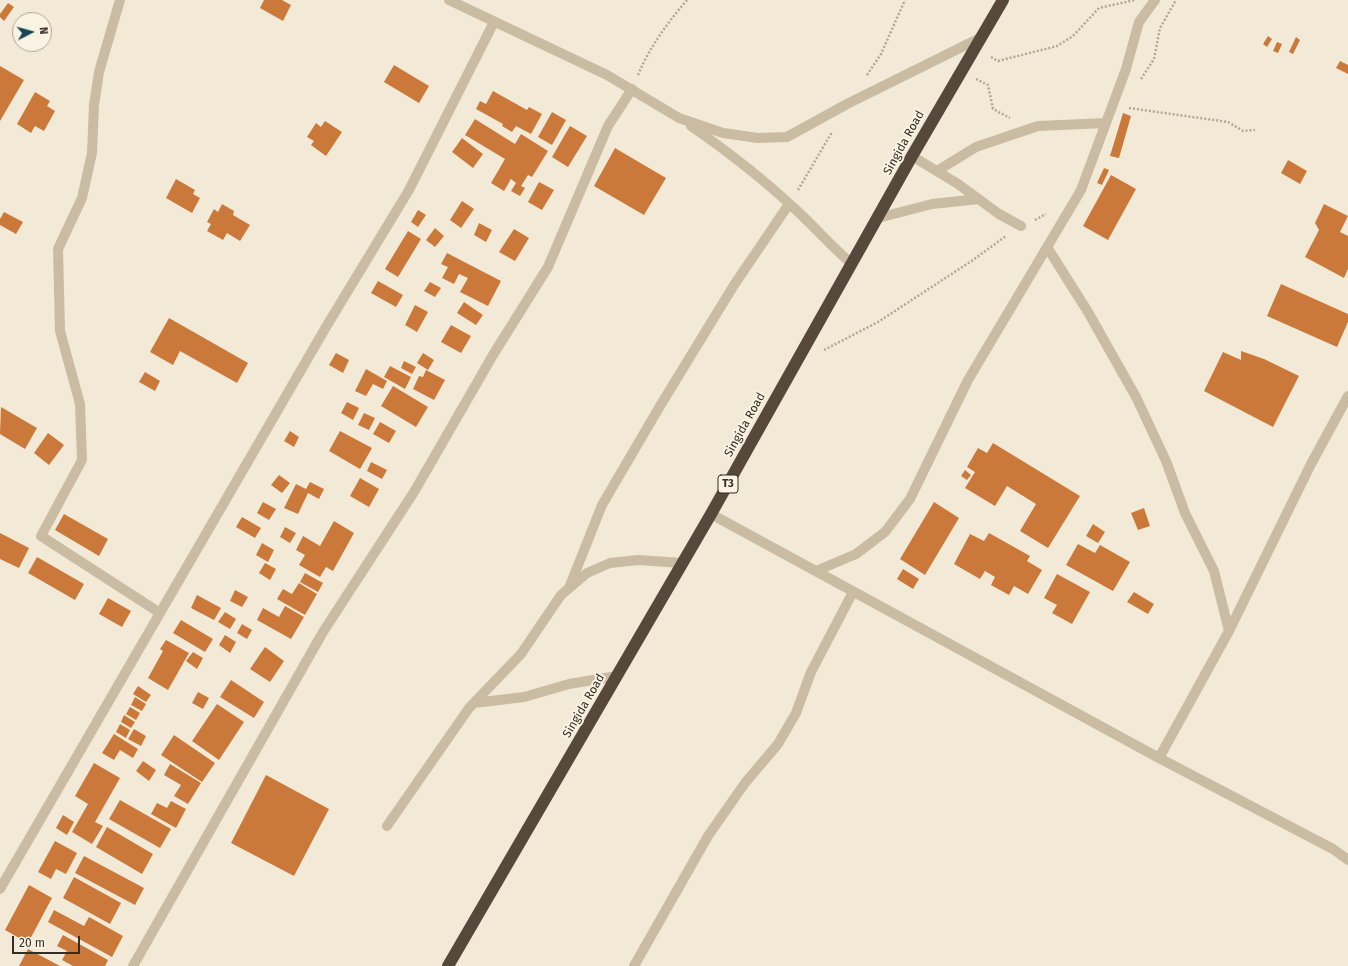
<!DOCTYPE html>
<style>
body{margin:0}
#map{position:relative;width:1348px;height:966px;overflow:hidden;background:#f2ead7;font-family:"Fira Sans",sans-serif}
canvas{display:block}
.north{position:absolute;left:12px;top:12px;width:40px;height:40px;box-sizing:border-box;background:#faf3e3;border:1px solid #aba497;border-radius:50%;rotate:84deg;font-size:11px;font-weight:700;line-height:16px;text-align:center;color:#342d25}
.north::after{content:'';display:block;margin:auto;width:14px;height:18px;background:#194757;clip-path:polygon(50% 0,100% 100%,50% 72%,0 100%)}
.scale{position:absolute;left:12px;top:936px;width:68px;height:18px;box-sizing:border-box;border:2px solid #342d25;border-top:0;padding-left:5px;font-size:12px;line-height:14px;white-space:nowrap;color:#342d25;-webkit-text-stroke:3px #faf3e3;paint-order:stroke}
</style>
<div id="map">
<canvas width="1348" height="966"></canvas>
<div class="north">N</div>
<div class="scale">20 m</div>
</div>
<script>
const ctx = document.querySelector('canvas').getContext('2d');
ctx.lineJoin = 'round';
function fill(path, color) { ctx.fillStyle = color; ctx.fill(path, 'evenodd'); }
function stroke(path, color, width, dash) { ctx.strokeStyle = color; ctx.lineWidth = width; ctx.lineCap = dash ? 'butt' : 'round'; ctx.setLineDash(dash || []); ctx.stroke(path); }
function write(font, color, halo, rows, align = 'center') {
  ctx.font = font + ' "Fira Sans",sans-serif'; ctx.lineWidth = 4; ctx.setLineDash([]); ctx.textBaseline = 'middle'; ctx.strokeStyle = halo; ctx.fillStyle = color; for (const [text, x, y, turn = 0] of rows) {
    ctx.save(); ctx.translate(x, y); ctx.rotate((+turn || 0) * Math.PI / 180); ctx.textAlign = isNaN(turn) ? turn : align; if (halo) ctx.strokeText(text, 0, 0); ctx.fillText(text, 0, 0); ctx.restore();
  }
}
fill(new Path2D(`
 M 264,0 L 282,0 L 291,5 L 283,21 L 260,8 Z
 M 8,3 L 14,7 L 4,21 L 0,17 L 0,14 Z
 M 1268,36 L 1272,39 L 1267,47 L 1263,44 Z
 M 1296,37 L 1300,40 L 1293,54 L 1289,52 Z
 M 1277,42 L 1282,44 L 1278,53 L 1273,51 Z
 M 1340,61 L 1348,65 L 1348,74 L 1336,68 Z
 M 394,65 L 429,86 L 419,103 L 384,82 Z
 M 0,66 L 24,80 L 0,121 Z
 M 493,91 L 527,110 L 529,107 L 542,114 L 531,134 L 516,126 L 512,132 L 502,126 L 503,124 L 476,109 L 480,101 L 486,104 Z
 M 35,92 L 50,101 L 47,106 L 55,111 L 44,131 L 35,126 L 31,133 L 17,124 Z
 M 552,112 L 566,120 L 552,145 L 538,137 Z
 M 1123,113 L 1131,116 L 1119,158 L 1110,156 Z
 M 475,119 L 515,144 L 521,134 L 548,151 L 532,177 L 528,175 L 521,186 L 525,188 L 520,196 L 511,191 L 516,183 L 511,179 L 504,191 L 491,183 L 505,159 L 465,135 Z
 M 325,121 L 342,132 L 326,156 L 311,145 L 314,141 L 307,137 L 316,123 L 321,127 Z
 M 570,126 L 587,136 L 568,167 L 552,157 Z
 M 462,138 L 483,154 L 473,168 L 452,152 Z
 M 615,148 L 666,178 L 644,215 L 594,186 Z
 M 1288,160 L 1307,171 L 1300,184 L 1281,173 Z
 M 1104,168 L 1109,170 L 1102,185 L 1097,183 Z
 M 1111,175 L 1136,189 L 1108,240 L 1083,226 Z
 M 176,179 L 195,190 L 193,194 L 200,198 L 192,213 L 166,198 Z
 M 539,182 L 554,190 L 542,210 L 528,202 Z
 M 462,201 L 474,209 L 461,228 L 450,220 Z
 M 222,204 L 234,211 L 233,215 L 250,225 L 240,241 L 227,233 L 223,240 L 207,231 L 211,224 L 207,222 L 214,209 L 218,212 Z
 M 1324,204 L 1348,216 L 1340,232 L 1348,236 L 1348,269 L 1344,278 L 1305,257 L 1319,230 L 1315,223 Z
 M 418,210 L 426,215 L 418,227 L 411,222 Z
 M 4,212 L 23,222 L 16,234 L 0,225 L 0,219 Z
 M 479,223 L 492,230 L 486,242 L 474,235 Z
 M 435,228 L 444,236 L 435,247 L 426,240 Z
 M 514,229 L 529,238 L 515,261 L 499,252 Z
 M 408,231 L 421,239 L 398,277 L 385,269 Z
 M 447,253 L 501,281 L 488,306 L 460,292 L 468,278 L 459,274 L 454,284 L 442,278 L 448,267 L 441,264 Z
 M 378,281 L 403,295 L 396,307 L 371,293 Z
 M 430,282 L 441,288 L 435,297 L 424,291 Z
 M 1281,284 L 1348,314 L 1348,322 L 1337,347 L 1267,316 Z
 M 464,302 L 483,315 L 476,325 L 457,313 Z
 M 415,305 L 428,312 L 417,332 L 405,325 Z
 M 169,318 L 248,363 L 237,383 L 180,351 L 173,365 L 150,352 Z
 M 451,325 L 471,336 L 461,353 L 441,342 Z
 M 1241,351 L 1264,359 L 1299,376 L 1273,427 L 1204,391 L 1223,352 L 1241,360 Z
 M 336,353 L 349,360 L 343,373 L 329,365 Z
 M 423,353 L 434,360 L 428,370 L 417,363 Z
 M 404,361 L 416,367 L 412,374 L 401,368 Z
 M 390,366 L 411,377 L 405,389 L 384,377 Z
 M 366,369 L 387,381 L 383,389 L 373,384 L 366,396 L 355,391 Z
 M 426,370 L 445,380 L 434,400 L 413,389 L 419,376 L 423,377 Z
 M 145,372 L 160,381 L 155,391 L 139,382 Z
 M 393,386 L 428,407 L 416,427 L 381,406 Z
 M 347,402 L 359,408 L 353,420 L 341,413 Z
 M 1,407 L 37,428 L 25,449 L 0,434 Z
 M 364,413 L 375,418 L 369,430 L 358,425 Z
 M 380,422 L 396,431 L 389,443 L 373,434 Z
 M 290,431 L 299,437 L 294,447 L 284,441 Z
 M 340,431 L 372,448 L 360,469 L 329,451 Z
 M 48,433 L 64,445 L 49,465 L 34,453 Z
 M 993,443 L 1080,496 L 1048,548 L 1020,531 L 1036,504 L 1007,486 L 995,506 L 965,488 L 975,472 L 967,467 L 978,448 L 987,453 Z
 M 371,462 L 387,470 L 382,479 L 367,471 Z
 M 965,470 L 971,475 L 967,480 L 961,476 Z
 M 279,475 L 290,483 L 282,493 L 271,485 Z
 M 360,478 L 379,489 L 369,507 L 350,496 Z
 M 310,482 L 324,489 L 319,499 L 308,493 L 298,514 L 284,508 L 296,484 L 306,489 Z
 M 263,502 L 276,509 L 269,520 L 257,513 Z
 M 934,502 L 959,518 L 925,575 L 900,559 Z
 M 1144,508 L 1150,526 L 1138,530 L 1131,513 Z
 M 64,514 L 108,539 L 99,556 L 55,530 Z
 M 242,517 L 261,528 L 255,538 L 236,527 Z
 M 334,521 L 354,533 L 333,571 L 326,567 L 320,577 L 299,565 L 305,555 L 296,550 L 303,536 L 320,546 Z
 M 1093,524 L 1105,532 L 1098,543 L 1086,536 Z
 M 285,527 L 296,533 L 290,543 L 280,537 Z
 M 0,533 L 29,548 L 19,568 L 0,559 Z
 M 989,533 L 1030,556 L 1027,561 L 1042,570 L 1028,594 L 1014,586 L 1009,595 L 991,585 L 995,577 L 985,571 L 980,579 L 954,564 L 970,534 L 984,541 Z
 M 262,543 L 274,550 L 268,562 L 256,555 Z
 M 1078,544 L 1095,553 L 1100,545 L 1130,562 L 1113,591 L 1066,565 Z
 M 37,557 L 84,584 L 75,600 L 28,573 Z
 M 265,563 L 276,569 L 270,580 L 259,573 Z
 M 903,569 L 919,579 L 913,589 L 897,579 Z
 M 305,573 L 323,583 L 318,592 L 300,582 Z
 M 1057,574 L 1090,592 L 1072,624 L 1052,613 L 1057,605 L 1044,598 Z
 M 299,583 L 317,594 L 305,615 L 277,599 L 283,589 L 292,594 Z
 M 235,590 L 248,597 L 242,607 L 230,601 Z
 M 1134,592 L 1154,604 L 1148,614 L 1127,602 Z
 M 197,595 L 221,608 L 214,620 L 191,608 Z
 M 108,598 L 131,611 L 122,627 L 99,614 Z
 M 285,606 L 304,617 L 291,639 L 257,620 L 263,608 L 279,617 Z
 M 225,612 L 236,619 L 230,629 L 218,622 Z
 M 181,620 L 213,639 L 205,652 L 173,633 Z
 M 242,624 L 252,630 L 247,639 L 237,633 Z
 M 225,635 L 236,642 L 230,653 L 219,645 Z
 M 166,640 L 189,653 L 168,690 L 148,678 L 163,651 L 160,649 Z
 M 265,647 L 284,661 L 270,682 L 250,669 Z
 M 193,652 L 203,658 L 197,669 L 186,661 Z
 M 231,680 L 264,702 L 254,718 L 220,697 Z
 M 138,686 L 151,695 L 146,702 L 133,694 Z
 M 198,692 L 209,698 L 203,709 L 192,703 Z
 M 135,697 L 146,704 L 142,711 L 131,705 Z
 M 217,704 L 244,722 L 219,760 L 192,741 Z
 M 130,707 L 140,713 L 136,720 L 126,714 Z
 M 124,715 L 135,722 L 131,728 L 121,722 Z
 M 120,724 L 130,730 L 126,738 L 116,732 Z
 M 134,729 L 146,736 L 141,746 L 128,739 Z
 M 114,734 L 138,749 L 133,758 L 120,750 L 114,760 L 102,753 Z
 M 174,735 L 215,763 L 202,782 L 161,755 Z
 M 143,761 L 156,770 L 149,781 L 136,771 Z
 M 94,763 L 120,778 L 95,822 L 103,826 L 92,844 L 72,832 L 88,804 L 75,796 Z
 M 170,764 L 201,783 L 188,804 L 174,796 L 181,785 L 164,775 Z
 M 266,775 L 329,809 L 294,876 L 231,843 Z
 M 120,800 L 171,829 L 160,848 L 109,819 Z
 M 171,801 L 186,809 L 176,828 L 151,814 L 157,803 L 167,808 Z
 M 63,815 L 74,822 L 67,835 L 56,828 Z
 M 107,827 L 153,854 L 142,874 L 96,847 Z
 M 55,841 L 77,853 L 66,874 L 56,869 L 51,879 L 38,872 Z
 M 84,856 L 144,888 L 135,905 L 75,873 Z
 M 74,877 L 121,903 L 110,924 L 63,898 Z
 M 29,885 L 52,898 L 28,943 L 5,930 Z
 M 54,910 L 84,926 L 89,917 L 123,936 L 112,957 L 48,922 Z
 M 63,935 L 108,960 L 105,966 L 73,966 L 62,960 L 67,951 L 57,946 Z
 M 28,949 L 60,966 L 19,966 Z`), '#cb793b');
stroke(new Path2D(`
 M 991,57 L 998,61 L 1057,46 L 1073,36 L 1099,8 L 1135,0
 M 638,75 C 649,48 668,22 687,0
 M 867,75 L 881,54 L 905,0
 M 976,79 L 988,85 L 993,109 L 1010,118
 M 1141,79 L 1154,59 L 1160,28 L 1176,0
 M 1129,108 L 1228,122 L 1243,131 L 1255,130
 M 798,190 L 832,132
 M 1035,220 L 1046,214
 M 824,350 L 878,322 L 973,260 L 1006,236`), '#b6a68d', 2.5, [2, 2]);
stroke(new Path2D(`
 M 449,0 L 607,75 L 679,118 L 723,133 L 758,138 L 787,137 L 847,104 L 980,38
 M 691,126 C 727,151 762,178 794,208 C 814,226 831,246 852,264
 M 912,156 L 958,184 L 999,214 L 1021,226
 M 937,171 L 976,147 L 1038,126 L 1106,123
 M 878,218 L 932,204 L 979,199
 M 1047,247 L 1088,312 L 1136,397 L 1166,461 L 1185,513 L 1214,571 L 1229,631
 M 711,514 L 1159,758 L 1333,849 L 1348,860
 M 816,571 L 856,554 L 885,532 L 910,499 L 968,380 L 1081,190 L 1126,69 L 1139,22 L 1155,0
 M 569,588 L 602,505 L 660,406 L 734,285 L 789,204
 M 160,613 L 326,327 L 409,190 L 494,22
 M 474,703 L 524,697 L 569,684 L 617,676
 M 1159,758 L 1229,631 L 1311,464 L 1348,396
 M 387,826 L 469,708 L 521,654 L 561,595 L 587,573 L 610,563 L 638,560 L 682,563
 M 0,889 L 160,613 L 41,536 L 82,460 L 80,404 L 60,331 L 58,249 L 82,198 L 92,153 L 94,105 L 99,72 L 120,0
 M 133,966 L 323,632 L 414,492 L 493,355 L 548,267 L 608,126 L 632,89
 M 634,966 L 708,836 L 745,783 L 778,744 L 796,713 L 811,672 L 853,592`), '#cabca2', 10);
stroke(new Path2D(`
 M 448,966 L 711,514 L 912,156 L 1003,0`), '#56493c', 12);
for (const [x, y, w] of [
 [728,484,20]
]) { const box = new Path2D(); box.roundRect(x - w / 2, y - 9, w, 18, 3); ctx.fillStyle = '#faf3e3'; ctx.fill(box); stroke(box, '#342d25', 1); }
write('bold 11px', '#342d25', null, [
 ["T3",728,484]
]);
write('12px', '#342d25', '#faf3e3', [
 ["Singida Road",904,143,-61],
 ["Singida Road",745,425,-61],
 ["Singida Road",584,706,-60]
]);
</script>
